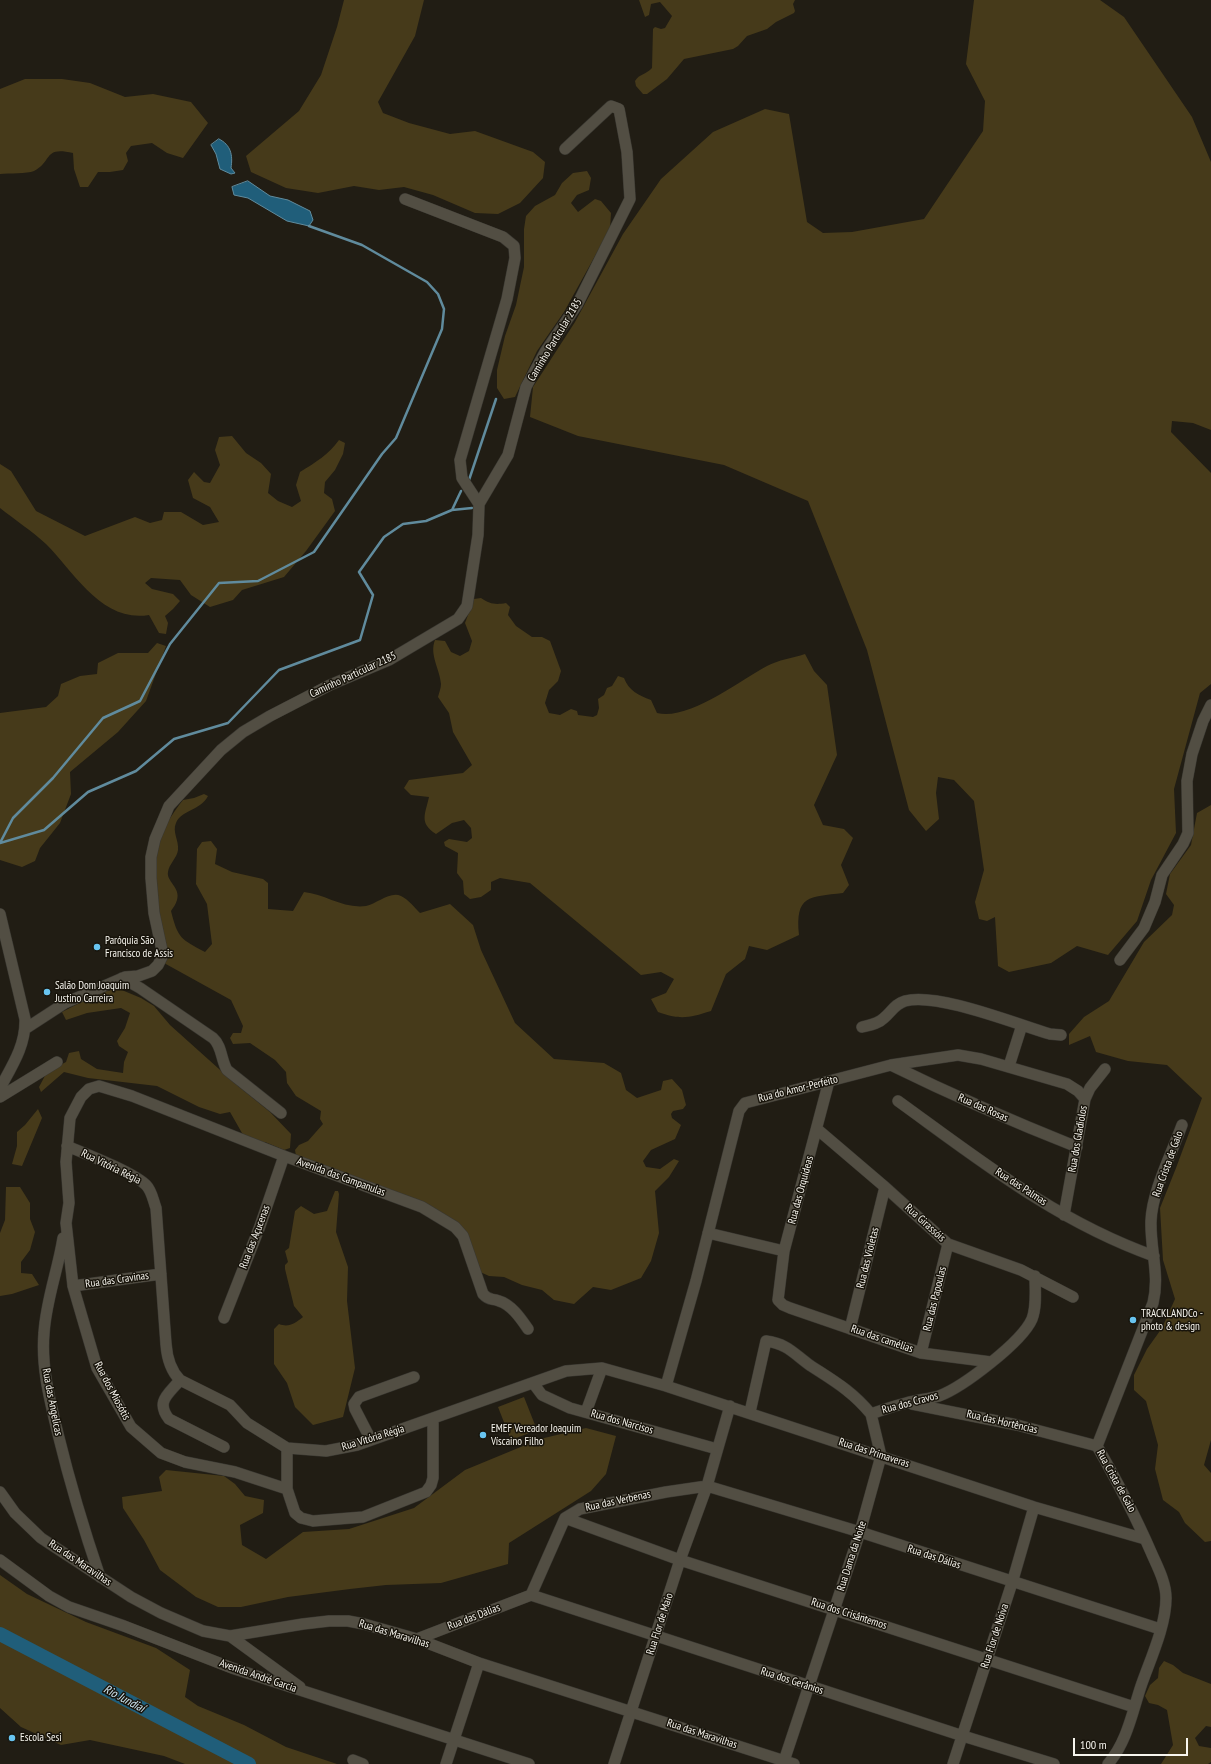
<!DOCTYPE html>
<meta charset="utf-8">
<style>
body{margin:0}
#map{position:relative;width:1211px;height:1764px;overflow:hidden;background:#211d14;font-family:"PT Sans Narrow",sans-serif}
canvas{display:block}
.scale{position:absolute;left:1073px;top:1738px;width:115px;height:18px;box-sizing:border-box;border:2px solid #f7f5ee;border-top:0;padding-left:5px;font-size:12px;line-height:14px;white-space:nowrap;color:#f7f5ee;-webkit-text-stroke:3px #18140b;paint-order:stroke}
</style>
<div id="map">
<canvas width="1211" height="1764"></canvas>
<div class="scale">100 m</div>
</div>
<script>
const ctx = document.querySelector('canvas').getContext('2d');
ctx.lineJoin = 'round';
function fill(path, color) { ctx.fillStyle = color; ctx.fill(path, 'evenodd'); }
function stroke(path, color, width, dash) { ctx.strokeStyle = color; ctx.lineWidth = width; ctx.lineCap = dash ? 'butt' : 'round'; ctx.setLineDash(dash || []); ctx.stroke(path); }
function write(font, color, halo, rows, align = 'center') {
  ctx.font = font + ' "PT Sans Narrow",sans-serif'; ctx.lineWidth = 3; ctx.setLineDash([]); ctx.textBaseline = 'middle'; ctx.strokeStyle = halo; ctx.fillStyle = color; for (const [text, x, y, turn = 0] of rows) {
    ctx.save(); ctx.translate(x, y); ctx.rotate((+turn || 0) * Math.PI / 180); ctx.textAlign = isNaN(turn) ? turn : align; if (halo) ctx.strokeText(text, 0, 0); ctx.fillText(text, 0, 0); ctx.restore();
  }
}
fill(new Path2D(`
 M 344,0 L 424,0 L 415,36 L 378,102 L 383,113 L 409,123 L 450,134 L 475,131 L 533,152 L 545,162 L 543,178 L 520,203 L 498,214 L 475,213 L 433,195 L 404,187 L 379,190 L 354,186 L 318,193 L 286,188 L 251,172 L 246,156 L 299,111 L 321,75 L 337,27 Z
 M 639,0 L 795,0 L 793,4 L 795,11 L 794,13 L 776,22 L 767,29 L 747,36 L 738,46 L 733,49 L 684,59 L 667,79 L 647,94 L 643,94 L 636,86 L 635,81 C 639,74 647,74 652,68 L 653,29 L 655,27 L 661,29 L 665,28 L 672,16 L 660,2 L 651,4 L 649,15 L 645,17 Z
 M 974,0 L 1100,0 L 1124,17 L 1192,117 L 1211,162 L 1211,430 L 1193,423 L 1172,421 L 1171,432 L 1211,473 L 1211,684 L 1200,693 L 1174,789 L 1176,833 L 1151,880 L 1137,921 L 1108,955 L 1077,946 L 1051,963 L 1009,972 L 998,966 L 995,917 L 987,921 L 979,919 L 975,902 L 984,870 L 974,801 L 954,780 L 938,777 L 936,793 L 939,819 L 926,831 L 909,810 L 867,650 L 808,501 L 724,465 L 578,436 L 530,417 L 533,387 L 575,322 L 623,234 L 661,179 L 713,132 L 765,109 L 789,114 L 807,222 L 823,233 L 852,232 L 924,219 L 983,131 L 985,101 L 966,64 Z
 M 25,79 L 62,79 L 90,83 L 125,97 L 153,94 L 191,102 L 208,123 L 183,158 L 167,153 L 152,143 L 131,146 L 126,153 L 128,161 L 123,170 L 110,172 L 98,172 L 88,187 L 80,187 L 74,169 L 73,153 C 43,146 53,161 34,171 C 27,174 9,173 0,174 L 0,89 Z
 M 587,171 L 591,178 L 589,190 L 577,195 L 571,203 L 578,212 L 595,199 L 601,201 L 611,213 L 610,229 L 564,312 L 537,351 L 515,397 L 504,399 L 497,388 L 497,370 L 505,336 L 516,305 L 524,267 L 524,229 L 526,216 L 535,206 L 555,195 L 562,183 L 573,173 Z
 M 232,436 L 246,453 L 261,463 L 271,474 L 268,493 L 278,501 L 292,507 L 301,501 L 296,485 L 300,472 C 315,463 329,454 339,440 L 345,443 L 343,454 L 335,470 L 325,482 L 324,493 L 332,499 L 335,511 L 306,551 L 284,577 L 242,590 L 233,600 L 210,607 L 191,595 L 180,580 L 151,578 L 145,583 L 152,589 L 173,594 L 180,601 L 173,609 L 165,616 L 168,623 L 166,634 L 159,633 L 149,615 C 102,623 74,572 46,544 C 32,531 15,520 0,508 L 0,464 L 11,471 L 36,511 L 85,536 L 135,517 L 150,523 L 162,520 L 164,512 L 181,512 L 203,525 L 219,522 L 210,507 L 193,498 L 188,480 L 194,472 L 204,482 L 210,483 L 220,465 L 215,450 L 219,437 Z
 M 481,598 C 490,604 495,605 506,603 L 510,607 L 508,615 L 516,626 L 532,637 L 542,637 L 550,641 L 561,671 L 558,681 L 549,690 L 545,703 L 549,713 L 560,715 L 571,709 L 577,711 L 578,715 L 593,717 L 597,715 L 599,708 L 598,699 L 604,695 L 607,688 L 612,686 L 618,676 L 624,678 C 629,691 638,695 651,700 L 657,713 C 688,721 739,681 767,666 C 778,660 793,658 805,654 L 814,671 L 827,685 L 837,755 L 814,805 L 823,825 L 844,829 L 853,838 L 841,865 L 849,885 L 843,893 C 809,897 795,895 799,935 L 767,950 L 749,946 L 745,959 L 726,974 L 711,1011 C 689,1018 680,1020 658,1012 L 651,999 L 666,993 L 674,979 L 661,972 L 641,975 L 530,883 L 500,878 L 491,882 L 491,890 L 481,897 L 470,899 L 464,894 L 463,881 L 457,873 L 458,853 L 445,846 L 444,842 L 449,839 L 467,842 L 472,838 L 471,828 L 464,820 L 452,823 L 436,834 C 419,823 425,815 429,797 L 411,795 L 404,788 L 409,780 L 463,773 L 472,765 L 453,732 L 449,713 L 438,697 C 439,693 441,688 441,684 C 440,669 429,655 435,640 L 445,641 L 451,652 L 460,656 L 469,651 L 472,641 L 465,623 L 474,599 Z
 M 157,643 L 166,646 L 146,701 L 118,732 L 70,772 L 71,794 L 60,823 L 40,848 L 35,861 L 22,867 L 0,860 L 0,713 L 46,707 L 58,696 L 61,684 L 80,676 L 97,674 L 98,663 L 118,653 L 148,653 Z
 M 204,794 L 208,796 C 200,811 181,810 176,823 C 172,832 179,840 178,850 C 177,858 169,864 168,872 C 166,881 181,888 177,900 C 176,904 173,908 171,911 C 178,939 181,939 205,952 L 212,944 L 207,904 L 196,884 L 197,849 L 202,842 L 211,841 L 217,849 L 215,864 L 232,872 L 263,879 L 268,883 L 268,909 L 293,911 L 304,892 C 325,894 343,909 366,906 C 377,904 390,891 401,896 C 408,899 415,908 420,913 L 450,904 L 473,925 L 481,950 L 515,1023 L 554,1059 L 604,1063 L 621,1073 L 626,1090 L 637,1098 L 661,1090 L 663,1081 L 672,1079 L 682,1090 L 686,1105 L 683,1109 L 673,1111 L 671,1114 L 672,1118 L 681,1125 L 675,1139 L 651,1150 L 643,1161 L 646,1167 L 660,1169 L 674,1159 L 679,1161 L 669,1177 L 655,1191 L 659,1233 L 651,1261 L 641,1278 L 611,1290 L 593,1287 L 574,1304 L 554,1300 L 542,1290 L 522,1285 L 504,1277 L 489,1276 L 478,1271 L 456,1224 L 296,1156 L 295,1150 L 299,1145 L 308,1141 L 323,1124 L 320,1119 L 321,1111 L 296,1096 L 287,1083 L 286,1072 L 275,1060 L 250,1043 L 233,1044 L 230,1038 L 233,1033 L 241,1033 L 243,1026 L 231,1000 L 164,963 L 155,880 L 157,871 L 153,870 C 154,844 167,820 183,800 L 194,798 Z
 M 1211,805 L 1211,1440 L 1204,1465 L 1211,1473 L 1211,1541 L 1205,1542 L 1185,1523 L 1179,1512 L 1163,1500 L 1155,1469 L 1158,1445 L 1146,1401 L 1134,1390 L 1134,1375 L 1147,1349 L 1162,1328 L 1175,1299 L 1163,1260 L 1160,1208 L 1176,1168 L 1202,1098 L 1167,1065 L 1128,1061 L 1096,1052 L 1090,1036 L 1069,1045 L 1069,1034 L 1084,1017 L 1109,1001 L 1144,942 L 1172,915 L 1174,905 L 1166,894 L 1170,874 L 1191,845 L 1197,813 Z
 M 117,988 L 141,998 L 154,1006 L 170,1025 L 238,1086 L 270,1112 L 291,1134 L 290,1148 L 284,1150 L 265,1142 L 250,1147 L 230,1112 L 220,1114 L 199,1107 L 157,1086 L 88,1078 L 64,1072 L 41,1092 L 39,1087 L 47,1072 L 66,1062 L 69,1053 L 79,1051 L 81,1059 L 97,1069 L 123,1073 L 124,1062 L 128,1052 L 119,1046 L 117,1041 L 125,1028 L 130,1013 L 121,1008 L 87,1013 L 66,1020 L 62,1012 L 97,994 Z
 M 38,1109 L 42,1118 L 22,1166 L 12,1164 L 17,1146 L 17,1132 L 25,1125 Z
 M 6,1187 L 20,1187 L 30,1203 L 30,1219 L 35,1232 L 30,1250 L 21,1262 L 21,1273 L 32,1274 L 39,1285 L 12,1294 L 0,1296 L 0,1233 L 5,1220 Z
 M 335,1191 L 338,1191 L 339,1194 L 336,1232 L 348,1267 L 347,1301 L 355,1368 L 343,1417 L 313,1425 L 295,1407 L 287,1383 L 274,1364 L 274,1329 L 279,1324 C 289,1328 295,1323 303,1317 L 294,1306 L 285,1269 L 285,1265 L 288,1262 L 285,1251 L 289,1248 L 295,1211 L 301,1206 L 314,1214 L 327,1211 Z
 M 524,1397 L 537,1430 L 511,1440 L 498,1407 Z
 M 586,1428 L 616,1436 L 606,1474 L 591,1491 L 509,1543 L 508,1564 L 441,1583 L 386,1585 L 350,1589 L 288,1597 L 241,1607 L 218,1607 L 196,1597 L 160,1570 L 144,1540 L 123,1508 L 122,1497 L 162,1491 L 159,1477 L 166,1470 L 224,1476 L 235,1484 L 245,1496 L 264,1500 L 263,1513 L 240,1525 L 242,1545 L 266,1559 L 303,1532 L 349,1529 L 414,1508 L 465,1470 L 540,1439 Z
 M 0,1575 L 27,1594 L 86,1622 L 156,1648 L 190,1670 L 185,1697 L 198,1706 L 244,1725 L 286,1747 L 337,1764 L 185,1764 L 164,1756 L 90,1740 L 61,1745 L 21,1727 L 0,1708 Z
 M 1164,1661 L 1173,1665 L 1183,1673 L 1211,1684 L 1211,1727 L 1206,1726 L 1195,1738 L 1199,1746 L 1211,1748 L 1211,1762 L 1208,1764 L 1161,1764 L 1173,1745 L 1167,1710 L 1158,1705 L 1149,1703 L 1145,1696 L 1150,1685 L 1158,1678 L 1159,1668 Z`), '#463a1a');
const water = new Path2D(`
 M 219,139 C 231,145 233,155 231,168 L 235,173 L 231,174 L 220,169 L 216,154 L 211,145 Z
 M 248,181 L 270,196 L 288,200 L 310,211 L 313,220 L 309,226 L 287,221 L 248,198 L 234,195 L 232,187 Z`);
fill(water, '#205e7a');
stroke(water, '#608b9d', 1);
stroke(new Path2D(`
 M 469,480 L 496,399
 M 452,510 L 461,491
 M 0,843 L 13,818 L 53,778 L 103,718 L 140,701 L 170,644 L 219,583 L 258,581 L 314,552 L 382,454 L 396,438 L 442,329 L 444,309 L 438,294 L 427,282 L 362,245 L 309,226
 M 0,843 L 44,830 L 88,792 L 136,771 L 174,739 L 228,723 L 279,670 L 360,640 L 373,595 L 359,572 L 384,537 L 403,524 L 426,521 L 452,510 L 472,508`), '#608b9d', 2.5);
stroke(new Path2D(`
 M 0,1634 L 249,1764`), '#205e7a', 14);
const minor = new Path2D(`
 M 405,199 L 503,237 L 514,246 L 515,258 L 507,299 L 460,460 L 462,478 L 479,504
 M 0,914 L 25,1019 C 26,1045 12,1066 0,1088
 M 1120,960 L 1144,928 L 1155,902 L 1162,875 L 1183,844 L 1188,833 L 1187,781 L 1192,754 L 1203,721 L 1211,705
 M 122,978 L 140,988 L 213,1038 C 222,1046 221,1060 227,1070 L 281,1113
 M 862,1027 C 870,1025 878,1024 884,1018 C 892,1011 895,1004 905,1001 C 937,992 1016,1024 1050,1034 L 1061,1035
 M 25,1029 L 65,1003 L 125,977 L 138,976 L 152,971 L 158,965 L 163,955 L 154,913 L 151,878 L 151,857 L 155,839 L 169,806 L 221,750 L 243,732 L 270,716 L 330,685 L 389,660 L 458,619 L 467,606 L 478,535 L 479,504 L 508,455 L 526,387 L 545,352 L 577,305 L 630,199 L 627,152 L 619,109 L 611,106 L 565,149
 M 891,1065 C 952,1095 1014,1122 1077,1147
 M 1009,1066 L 1022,1025
 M 829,1081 L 784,1251 L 778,1300 L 783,1305 L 790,1308 L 921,1353 L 991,1362
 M 0,1097 L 57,1062
 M 898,1101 C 981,1161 1056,1221 1154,1256
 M 817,1129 L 885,1187 L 948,1244 L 1021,1270 L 1073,1297
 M 67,1146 C 86,1154 133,1172 146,1185 C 152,1191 153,1200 156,1208 L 166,1344 C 167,1358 170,1370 180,1380 L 230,1405 L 247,1423 L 287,1448 L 326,1451 L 357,1445 L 566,1371 L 602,1368 L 666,1386 L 1034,1507 L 1145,1539
 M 1064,1215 L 1085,1099 L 1090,1088 L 1105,1069
 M 708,1233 L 784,1251
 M 63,1238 C 58,1270 46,1300 44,1333 C 41,1367 50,1401 58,1434 C 70,1483 84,1530 100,1577
 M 73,1286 L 161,1274
 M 224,1318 L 260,1226 L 284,1156
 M 850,1329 L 885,1187
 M 921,1353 L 948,1244
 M 180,1380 C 169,1394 155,1401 169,1419 L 224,1447
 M 533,1383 L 542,1395 L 570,1408 L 717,1449
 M 666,1386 L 696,1281 L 739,1111 L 745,1103 L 891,1065 L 958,1055 L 981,1059 L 1067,1084 L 1078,1091 L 1085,1099
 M 912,1404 L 1017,1425 L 1097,1446
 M 586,1412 L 602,1368
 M 750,1412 L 766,1341 C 788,1344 794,1354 811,1366 C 834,1381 852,1391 871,1414 L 881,1456 L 860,1532 L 783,1764
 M 871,1414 C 882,1410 894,1406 906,1403 C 917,1400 928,1399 939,1396 C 963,1387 1022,1342 1032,1319 C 1037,1306 1035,1290 1035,1276
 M 433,1419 L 433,1478 L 431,1485 L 426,1492 L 363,1517 L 313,1521 L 301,1518 L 295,1513 L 287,1489 L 235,1472 L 185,1462 L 161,1453 L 131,1427 L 97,1368 L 73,1286 L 66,1223 L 69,1203 L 66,1162 L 70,1118 L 81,1097 L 89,1089 L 99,1086 L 132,1096 L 284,1156 L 422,1207 L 455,1227 L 463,1236 L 483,1294 C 489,1301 492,1298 499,1301 C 512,1305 521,1319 528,1329
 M 371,1440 L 355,1409 L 354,1404 L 359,1397 L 414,1377
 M 287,1448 L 287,1489
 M 0,1492 L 15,1513 L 41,1538 L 131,1597 L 161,1613 L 203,1631 L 230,1636 L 303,1624 L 329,1621 L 348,1621 L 364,1624 L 417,1639 L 479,1663 L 794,1764
 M 565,1518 L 680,1560 L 1134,1707
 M 0,1560 L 49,1596 L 69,1607 L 124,1626 L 232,1668 L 529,1764
 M 531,1595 L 565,1518 L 580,1509 L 590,1507 L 666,1492 L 707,1486 L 860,1532 L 1160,1629
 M 531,1595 L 963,1736 L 1054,1764
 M 230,1636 L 300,1687
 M 417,1639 L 531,1595
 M 353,1760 L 363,1764
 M 446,1764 L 479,1663
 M 614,1764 L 680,1560 L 707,1486 L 730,1406
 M 953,1764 L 1012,1583 L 1034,1507
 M 1108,1764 C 1127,1742 1132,1713 1141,1686 C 1150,1660 1166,1626 1166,1598 C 1166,1582 1157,1566 1151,1552 C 1135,1515 1117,1481 1097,1446 L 1153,1303 C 1160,1275 1150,1249 1151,1221 C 1152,1191 1172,1153 1182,1125`);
stroke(minor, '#393731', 12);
stroke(minor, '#524e43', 11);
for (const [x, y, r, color] of [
 [97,947,4,"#68c4f0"],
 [47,992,4,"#68c4f0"],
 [1133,1320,4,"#68c4f0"],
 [483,1435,4,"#68c4f0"],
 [12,1738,4,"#68c4f0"]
]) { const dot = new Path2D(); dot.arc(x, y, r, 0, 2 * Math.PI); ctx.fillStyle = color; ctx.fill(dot); stroke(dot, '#18140b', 1.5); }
write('11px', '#f7f5ee', '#18140b', [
 ["Caminho Particular 2185",555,340,-59],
 ["Caminho Particular 2185",353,675,-25],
 ["Rua do Amor-Perfeito",798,1089,-14],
 ["Rua das Rosas",983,1108,24],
 ["Rua dos Gladiolos",1078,1139,-80],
 ["Rua Crista de Galo",1168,1164,-70],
 ["Rua Vitória Régia",111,1167,26],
 ["Avenida das Campanulas",341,1177,20],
 ["Rua das Palmas",1021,1187,33],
 ["Rua das Orquídeas",801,1190,-75],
 ["Rua Girassóis",925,1223,42],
 ["Rua das Açucenas",255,1237,-69],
 ["Rua das Violetas",868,1258,-76],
 ["Rua das Cravinas",117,1280,-8],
 ["Rua das Papoulas",935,1299,-76],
 ["Rua das camélias",882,1339,19],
 ["Rua dos Miosótis",112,1391,62],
 ["Rua das Angelicas",52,1402,79],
 ["Rua dos Cravos",910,1403,-15],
 ["Rua dos Narcisos",622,1422,16],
 ["Rua das Hortências",1002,1422,13],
 ["Rua Vitória Régia",373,1438,-17],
 ["Rua das Primaveras",874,1453,18],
 ["Rua Crista de Galo",1116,1481,61],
 ["Rua das Verbenas",618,1501,-12],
 ["Rua Dama da Noite",852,1556,-72],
 ["Rua das Dálias",934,1557,18],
 ["Rua das Maravilhas",80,1563,34],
 ["Rua dos Crisântemos",849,1614,18],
 ["Rua das Dálias",474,1617,-21],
 ["Rua Flor de Maio",660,1624,-72],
 ["Rua das Maravilhas",394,1634,17],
 ["Rua Flor de Noiva",995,1636,-72],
 ["Avenida André Garcia",258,1676,19],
 ["Rua dos Gerânios",792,1681,18],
 ["Rua das Maravilhas",702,1734,18]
]);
write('11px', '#f7f5ee', '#18140b', [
 ["Paróquia São",105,941],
 ["Francisco de Assis",105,954],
 ["Salão Dom Joaquim",55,986],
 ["Justino Carreira",55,999],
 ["TRACKLANDCo -",1141,1314],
 ["photo & design",1141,1327],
 ["EMEF Vereador Joaquim",491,1429],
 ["Víscaino Filho",491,1442],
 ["Escola Sesi",20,1738]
], 'left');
write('italic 12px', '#d0e9f6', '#18140b', [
 ["Rio Jundiaí",124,1699,28]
]);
</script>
